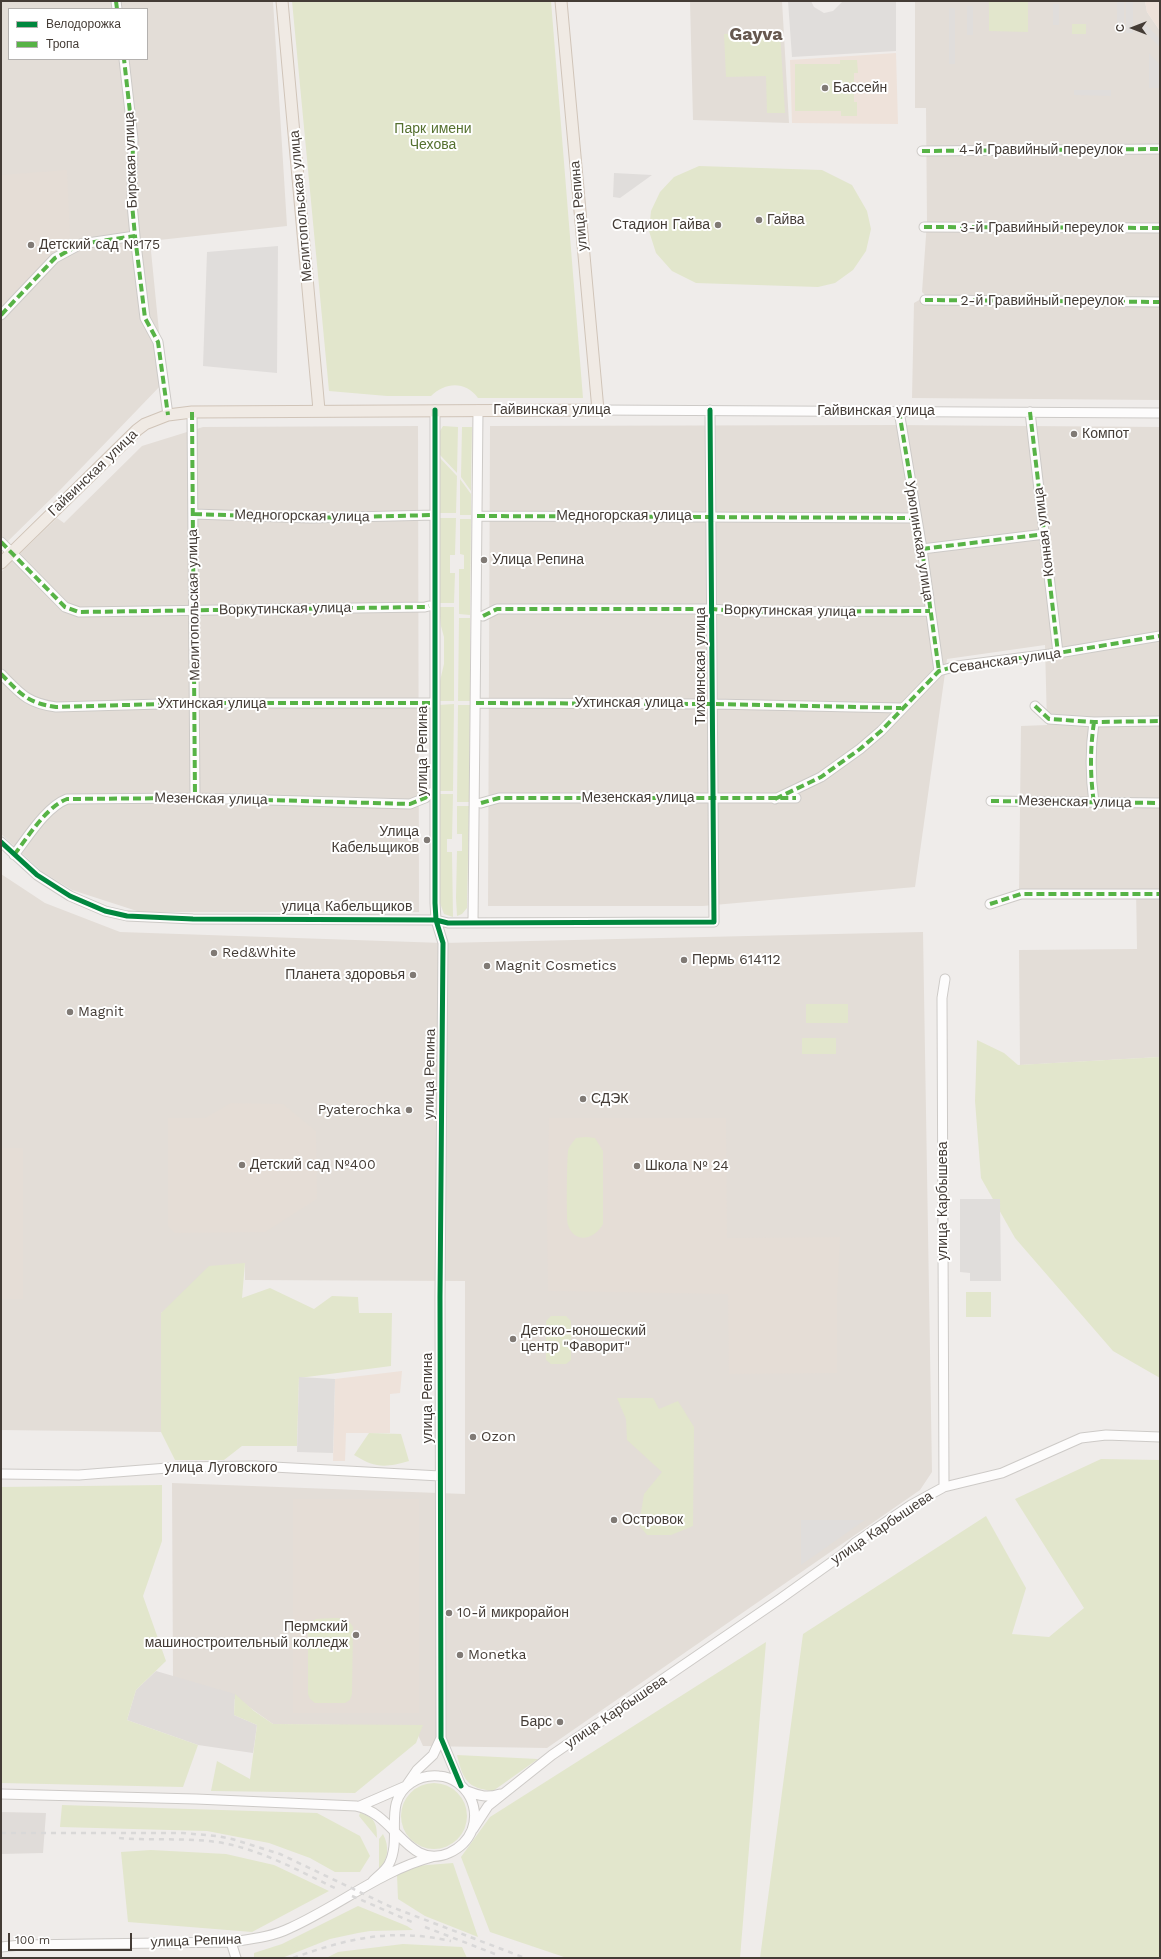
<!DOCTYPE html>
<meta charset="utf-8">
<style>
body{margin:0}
#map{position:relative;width:1161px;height:1959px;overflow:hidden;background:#efecea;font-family:"Work Sans",sans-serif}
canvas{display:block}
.frame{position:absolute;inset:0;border:2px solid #443c36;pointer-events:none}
.legend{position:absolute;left:8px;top:8px;width:140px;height:52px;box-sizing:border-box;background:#fff;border:1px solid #b4b1af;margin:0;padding:5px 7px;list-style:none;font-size:12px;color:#443c36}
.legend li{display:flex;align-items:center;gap:8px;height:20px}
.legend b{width:20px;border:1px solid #b4b1af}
.north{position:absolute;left:1113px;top:8px;width:40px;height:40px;-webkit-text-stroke:3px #fff;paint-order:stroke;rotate:270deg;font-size:11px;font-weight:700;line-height:16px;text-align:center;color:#443c36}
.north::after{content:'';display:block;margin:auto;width:14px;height:18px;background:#443c36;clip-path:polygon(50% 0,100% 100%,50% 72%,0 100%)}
.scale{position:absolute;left:8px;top:1933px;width:124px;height:18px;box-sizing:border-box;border:2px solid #443c36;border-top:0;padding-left:5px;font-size:12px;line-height:14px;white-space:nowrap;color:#443c36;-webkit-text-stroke:3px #fff;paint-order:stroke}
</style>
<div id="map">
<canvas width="1161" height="1959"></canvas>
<div class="frame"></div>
<ul class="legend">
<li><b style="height:5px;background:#00873e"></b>Велодорожка</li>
<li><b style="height:5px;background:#57b346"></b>Тропа</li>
</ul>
<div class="north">С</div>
<div class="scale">100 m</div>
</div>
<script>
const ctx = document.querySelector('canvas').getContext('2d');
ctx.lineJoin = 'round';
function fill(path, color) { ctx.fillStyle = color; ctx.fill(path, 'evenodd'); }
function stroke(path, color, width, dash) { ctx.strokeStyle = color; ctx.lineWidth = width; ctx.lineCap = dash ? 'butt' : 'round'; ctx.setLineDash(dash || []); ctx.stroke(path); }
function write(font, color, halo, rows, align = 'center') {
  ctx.font = font + ' "Work Sans",sans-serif'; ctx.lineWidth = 4; ctx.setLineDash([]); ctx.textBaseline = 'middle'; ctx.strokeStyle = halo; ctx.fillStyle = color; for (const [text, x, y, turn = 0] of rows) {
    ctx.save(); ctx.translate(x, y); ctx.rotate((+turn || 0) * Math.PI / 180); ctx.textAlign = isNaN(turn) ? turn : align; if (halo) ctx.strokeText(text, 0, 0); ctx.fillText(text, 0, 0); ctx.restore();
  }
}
fill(new Path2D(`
 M 1,1 L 273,1 L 287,226 L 150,241 L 164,382 L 62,488 L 1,548 ZM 9,9 L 147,9 L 147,59 L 9,59 Z
 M 690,1 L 782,1 L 789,123 L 693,120 Z
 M 915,1 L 1145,1 L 1147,12 L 1160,31 L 1160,400 L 912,398 L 914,303 L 926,296 L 922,292 L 927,222 L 926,108 L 915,108 Z
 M 896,425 L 1160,427 L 1160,1057 L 1020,1065 L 1019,950 L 1137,949 L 1136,890 L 1019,891 L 1021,726 L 1047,725 L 1045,645 L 947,659 L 915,887 L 703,906 L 488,906 L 490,426 Z
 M 418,426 L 419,912 L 140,912 L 72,890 L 41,871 L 1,834 L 1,572 L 57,518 L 64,523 L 142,446 L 203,427 Z
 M 1,874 L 45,903 L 120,932 L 443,943 L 923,932 L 932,1472 L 920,1490 L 547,1748 L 423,1746 L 414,1726 L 273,1724 L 242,1702 L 173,1678 L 172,1483 L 465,1494 L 465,1281 L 245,1280 L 245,1263 L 161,1313 L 161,1432 L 1,1430 Z`), '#e3ddd7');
fill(new Path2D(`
 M 1145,1 L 1160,1 L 1160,31 L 1147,12 Z
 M 896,53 L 898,124 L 792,123 L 790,60 Z
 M 402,1371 L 400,1393 L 390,1394 L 390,1433 L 346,1433 L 345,1461 L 333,1461 L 335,1379 Z`), '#eee2da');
fill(new Path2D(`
 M 156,1671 L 235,1694 L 234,1715 L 257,1725 L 253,1753 L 198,1745 L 127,1720 L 136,1690 Z
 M 1,1812 L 46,1813 L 43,1853 L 1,1854 Z`), '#e0dcd9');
fill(new Path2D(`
 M 67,170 L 70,237 L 1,307 L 1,175 Z
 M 231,1103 L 283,1104 L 316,1131 L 317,1199 L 265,1232 L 175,1233 L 168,1226 L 168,1118 L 205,1118 Z
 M 549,1118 L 726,1118 L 727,1238 L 840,1237 L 837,1295 L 837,1373 L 729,1374 L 728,1294 L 548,1291 L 547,1220 Z
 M 1,1148 L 23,1148 L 23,1299 L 1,1299 Z
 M 293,1499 L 419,1499 L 419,1713 L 293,1713 Z`), '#e5ddd6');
fill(new Path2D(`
 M 292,1 L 551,1 L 583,398 L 478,398 C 465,381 446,382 431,396 L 387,396 L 329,391 Z
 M 989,1 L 1028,1 L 1028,32 L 989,31 Z
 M 1072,24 L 1086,24 L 1086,34 L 1072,34 Z
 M 780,32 L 785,113 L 767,113 L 766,76 L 726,77 L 724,34 Z
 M 840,60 L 857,60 L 858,73 L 854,73 L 854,102 L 857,102 L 857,116 L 841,116 L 841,111 L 795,111 L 795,64 L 840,64 Z
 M 699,166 L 822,170 L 852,185 L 867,211 L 871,229 L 866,251 L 853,270 L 835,283 L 818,287 L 696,283 L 672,271 L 656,253 L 649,231 L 651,211 L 660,192 L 674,177 Z
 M 443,426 L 458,427 L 457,473 L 440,455 L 440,431 Z
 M 462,427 L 472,427 L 471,491 L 461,477 Z
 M 440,458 L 457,476 L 456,513 L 440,513 Z
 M 460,479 L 471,494 L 471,515 L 460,515 Z
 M 440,518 L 456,518 L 455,555 L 450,555 L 450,573 L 455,573 L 454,603 L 440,603 Z
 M 460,519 L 471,519 L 470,615 L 459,614 L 459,569 L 464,569 L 464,555 L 460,554 Z
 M 439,607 L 454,607 L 454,701 L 440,701 L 440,681 L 444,664 L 444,637 L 441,626 Z
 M 459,618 L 470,618 L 470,701 L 458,701 Z
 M 454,704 L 453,791 L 440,791 L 439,705 Z
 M 458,705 L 470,705 L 469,802 L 457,802 Z
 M 440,794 L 453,794 L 452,839 L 447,839 L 447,852 L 452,852 L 453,917 L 444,914 L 440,903 Z
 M 457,806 L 469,806 L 467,908 L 462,914 L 457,916 L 456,898 L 457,851 L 462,851 L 462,834 L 457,834 Z
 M 806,1004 L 848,1004 L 848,1023 L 806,1023 Z
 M 802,1038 L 836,1038 L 836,1054 L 802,1054 Z
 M 977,1040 L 1004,1053 L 1018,1065 L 1160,1057 L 1160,1378 L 1113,1351 L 1015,1238 L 981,1178 L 975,1101 Z
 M 586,1137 L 595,1138 L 603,1151 L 603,1224 C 595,1239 575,1245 568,1225 C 566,1220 567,1158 568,1151 C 569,1146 573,1142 576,1138 Z
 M 245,1263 L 242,1298 L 270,1288 L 314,1309 L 332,1296 L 358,1297 L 359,1313 L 392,1313 L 391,1366 L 299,1378 L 297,1446 L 242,1446 L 224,1460 L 175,1460 L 161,1432 L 161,1313 L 209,1266 Z
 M 966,1292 L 991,1292 L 991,1317 L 966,1317 Z
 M 551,1316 L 566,1316 L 571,1321 L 571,1360 L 566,1364 L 551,1364 L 546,1360 L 546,1321 Z
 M 617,1398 L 653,1398 L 659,1409 L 678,1401 L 694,1427 L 693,1526 L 671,1535 L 647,1535 L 639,1525 L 644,1494 L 662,1472 L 627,1440 L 626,1419 Z
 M 369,1433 L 401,1434 L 409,1461 C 385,1468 375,1468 354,1455 Z
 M 1101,1459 L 1160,1460 L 1160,1958 L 760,1958 L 803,1634 L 986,1516 L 1026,1588 L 1012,1634 L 1049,1637 L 1084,1608 L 1015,1499 Z
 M 162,1485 L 162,1541 L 143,1596 L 166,1661 L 136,1690 L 127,1720 L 198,1745 L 183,1787 L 1,1783 L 1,1487 Z
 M 316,1619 C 328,1619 347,1614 353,1627 L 352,1694 L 350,1700 L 345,1703 L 315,1703 L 310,1699 L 308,1694 L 308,1627 L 311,1622 Z
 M 766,1642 L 740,1958 L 567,1958 L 490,1932 L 461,1857 L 490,1817 Z
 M 235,1694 L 254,1711 L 273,1724 L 423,1725 L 416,1743 L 355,1793 L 211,1791 L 217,1761 L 250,1779 L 257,1725 L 234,1715 Z
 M 457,1755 L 538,1759 L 493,1791 C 467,1788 463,1780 457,1755 Z
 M401 1816a33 33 0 1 1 66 0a33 33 0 1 1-66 0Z
 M 62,1805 L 317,1813 L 360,1836 L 370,1856 L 360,1872 L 335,1872 L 310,1858 L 269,1843 L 207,1831 L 60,1827 Z
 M 360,1813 C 375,1817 377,1824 377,1838 L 359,1816 Z
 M 383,1834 C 390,1848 388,1858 379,1871 L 379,1839 Z
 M 151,1850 L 226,1854 L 274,1865 L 329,1891 L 252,1932 L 128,1922 L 121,1852 Z
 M 453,1863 L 478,1937 L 425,1916 L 398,1899 L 397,1875 L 415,1866 Z
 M 358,1906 L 407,1926 L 413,1930 L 370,1931 L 358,1933 L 330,1939 L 282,1958 L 254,1958 L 254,1953 L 282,1944 Z
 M 403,1944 L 462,1947 L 467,1958 L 326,1958 L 338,1952 Z`), '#e2e6cc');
fill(new Path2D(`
 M 788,1 L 811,1 L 814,7 L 824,13 L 833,11 L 843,1 L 896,1 L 896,51 L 792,57 Z
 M 1117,1 L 1124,1 L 1124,33 L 1117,33 Z
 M 1126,1 L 1133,1 L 1133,33 L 1126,33 Z
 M 1053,4 L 1059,4 L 1059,25 L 1053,25 Z
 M 967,6 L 973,6 L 973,35 L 967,35 Z
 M 949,8 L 955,8 L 955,64 L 949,64 Z
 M 1142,21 L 1160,39 L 1160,47 L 1138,25 Z
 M 1149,53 L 1160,65 L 1160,88 L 1149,88 Z
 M 1074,90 L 1111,90 L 1111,96 L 1074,95 Z
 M 614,173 L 652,175 L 620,198 L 613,197 Z
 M 278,246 L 277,373 L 203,366 L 207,252 Z
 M 960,1199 L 1000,1199 L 1001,1281 L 970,1281 L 970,1273 L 960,1272 Z
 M 299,1377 L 335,1379 L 333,1453 L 297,1452 Z
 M 801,1520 L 865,1520 L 801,1565 Z`), '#e0dddb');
const minor = new Path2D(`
 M 116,1 L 117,9
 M 922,151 L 1160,149
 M 924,227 L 1160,228
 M 135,236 L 145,318 L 158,342 L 168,415
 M 925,300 L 1160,302
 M 1,315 L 55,258 L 81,244 L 135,236 L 132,204 L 133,139 L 124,59
 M 435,410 L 435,903 L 436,920 L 443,943 L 440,1296 L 441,1738 L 461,1786
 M 598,410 L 1160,413
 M 899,411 L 922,549 L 939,671
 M 192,412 L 195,798
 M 1030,412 L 1058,653
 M 194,514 L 310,518 L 435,515
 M 477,516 L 916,518
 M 1,542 L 65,607 L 79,612 L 425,607 L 429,606
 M 922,549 L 1045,534
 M 483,616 L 497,609 L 713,609 L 744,612 L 930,611
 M 1,674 C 21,694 27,703 56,707 L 196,703 L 435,703
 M 476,703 L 713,704 L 901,708
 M 1035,706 L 1049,719 L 1094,722 L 1160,721
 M 1094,722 C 1090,750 1090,775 1094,803
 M 775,799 L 821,777 L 860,749 L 881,731 L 939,671 L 957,666 L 1058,653 L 1160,636
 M 991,801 L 1160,803
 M 481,803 L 499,798 L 796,798
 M 1,842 L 37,875 L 70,896 L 105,911 L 127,916 L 193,919 L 436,920 L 448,923 L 714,922 L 710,410
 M 14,855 C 28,837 46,807 67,799 L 195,798 L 410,804 L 425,798 L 430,793
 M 990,904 L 1021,894 L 1160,894
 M 473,922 L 478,410
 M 1,1474 L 79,1475 L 180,1467 L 255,1466 L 440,1476
 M 944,1487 L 942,998 L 945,979
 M 467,1791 C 480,1796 487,1798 500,1794
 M 1,1794 L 196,1799 L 356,1806 C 395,1813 408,1871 449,1853 C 460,1848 468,1840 472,1830 C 476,1819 475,1807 470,1797 C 464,1786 453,1777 439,1776 C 429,1775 420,1777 411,1783 C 382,1802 403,1837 389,1864 C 386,1870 378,1876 373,1881
 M 360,1806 L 406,1786 L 417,1770 L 433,1755 L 441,1738
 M 473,1829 L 488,1806 L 552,1755 L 780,1599 L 843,1554 L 855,1543 L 911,1505 L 944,1487 L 1002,1473 L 1081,1438 L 1106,1435 L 1160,1437
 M 231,1942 L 236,1958
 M 1,1947 L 21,1945 L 231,1942 C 251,1939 272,1937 290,1928 C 339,1906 380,1871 432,1857`);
const major = new Path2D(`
 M 282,1 L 319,410
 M 1,563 L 137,430 L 145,424 L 168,415 L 192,412 L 598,410 L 561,1`);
stroke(minor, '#cdcac7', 11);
stroke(major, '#d0c4b8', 13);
stroke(minor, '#fdfcfc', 9);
stroke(major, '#f0eae4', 11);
stroke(new Path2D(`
 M 1,1833 L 183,1833 L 217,1836 L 232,1839 L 280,1854 L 389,1906 L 525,1958
 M 119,1838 C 153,1841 188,1837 223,1843 C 264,1851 301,1872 339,1890
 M 352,1896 L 412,1922
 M 425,1927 L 495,1954
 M 293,1958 C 349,1938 391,1928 451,1941`), '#d9d8d8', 2.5, [5, 5]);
stroke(new Path2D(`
 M 116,1 L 117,9
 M 922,151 L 1160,149
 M 924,227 L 1160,228
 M 135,236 L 145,318 L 158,342 L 168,415
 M 925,300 L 1160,302
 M 1,315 L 55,258 L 81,244 L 135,236 L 132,204 L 133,139 L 124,59
 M 899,411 L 922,549 L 939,671
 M 192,412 L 195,798
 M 1030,412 L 1058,653
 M 194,514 L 310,518 L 435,515
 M 477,516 L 916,518
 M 1,542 L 65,607 L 79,612 L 425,607 L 429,606
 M 922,549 L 1045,534
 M 483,616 L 497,609 L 713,609 L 744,612 L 930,611
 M 1,674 C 21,694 27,703 56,707 L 196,703 L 435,703
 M 476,703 L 713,704 L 901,708
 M 1035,706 L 1049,719 L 1094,722 L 1160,721
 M 1094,722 C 1090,750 1090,775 1094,803
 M 775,799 L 821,777 L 860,749 L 881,731 L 939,671 L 957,666 L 1058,653 L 1160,636
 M 991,801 L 1160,803
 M 481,803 L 499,798 L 796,798
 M 14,855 C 28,837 46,807 67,799 L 195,798 L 410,804 L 425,798 L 430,793
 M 990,904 L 1021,894 L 1160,894`), '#57b346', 4, [8, 4]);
stroke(new Path2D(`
 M 435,410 L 435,903 L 436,920 L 443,943 L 440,1296 L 441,1738 L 461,1786
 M 1,842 L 37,875 L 70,896 L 105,911 L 127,916 L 193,919 L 436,920 L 448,923 L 714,922 L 710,410`), '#00873e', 5);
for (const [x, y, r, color] of [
 [825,88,4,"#807a75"],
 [759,220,4,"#807a75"],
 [718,225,4,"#807a75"],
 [31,245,4,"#807a75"],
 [1074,434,4,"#807a75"],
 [484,560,4,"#807a75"],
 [427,840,4,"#807a75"],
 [214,953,4,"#807a75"],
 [684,960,4,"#807a75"],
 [487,966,4,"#807a75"],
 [413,975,4,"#807a75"],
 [70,1012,4,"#807a75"],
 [583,1099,4,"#807a75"],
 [409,1110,4,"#807a75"],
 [242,1165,4,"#807a75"],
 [637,1166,4,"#807a75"],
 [513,1339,4,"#807a75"],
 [473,1437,4,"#807a75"],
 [614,1520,4,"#807a75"],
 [449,1613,4,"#807a75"],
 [356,1635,4,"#807a75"],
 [460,1655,4,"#807a75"],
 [560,1722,4,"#807a75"]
]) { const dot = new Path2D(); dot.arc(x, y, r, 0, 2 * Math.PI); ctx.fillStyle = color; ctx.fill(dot); stroke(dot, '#fff', 1.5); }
write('14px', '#443c36', '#fff', [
 ["Бассейн",833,88],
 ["Гайва",767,220],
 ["Стадион Гайва",710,225,"right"],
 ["Детский сад №175",39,245],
 ["Компот",1082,434],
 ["Улица Репина",492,560],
 ["Улица",419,832,"right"],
 ["Кабельщиков",419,848,"right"],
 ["Red&White",222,953],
 ["Пермь 614112",692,960],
 ["Magnit Cosmetics",495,966],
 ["Планета здоровья",405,975,"right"],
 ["Magnit",78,1012],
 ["СДЭК",591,1099],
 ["Pyaterochka",401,1110,"right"],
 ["Детский сад №400",250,1165],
 ["Школа № 24",645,1166],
 ["Детско-юношеский",521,1331],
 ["центр \"Фаворит\"",521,1347],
 ["Ozon",481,1437],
 ["Островок",622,1520],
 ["10-й микрорайон",457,1613],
 ["Пермский",348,1627,"right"],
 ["машиностроительный колледж",348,1643,"right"],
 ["Monetka",468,1655],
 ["Барс",552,1722,"right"]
], 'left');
write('14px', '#55702f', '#fff', [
 ["Парк имени",433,129],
 ["Чехова",433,145]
]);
write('14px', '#443c36', '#fff', [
 ["4-й Гравийный переулок",1041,150],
 ["Бирская улица",131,160,-92],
 ["Мелитопольская улица",301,206,-95],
 ["улица Репина",579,206,-95],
 ["3-й Гравийный переулок",1042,228],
 ["2-й Гравийный переулок",1042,301],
 ["Гайвинская улица",552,410],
 ["Гайвинская улица",876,411],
 ["Гайвинская улица",93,473,-44],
 ["Медногорская улица",302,516,1],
 ["Медногорская улица",624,516],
 ["Конная улица",1044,532,-97],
 ["Урюпинская улица",919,541,81],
 ["Мелитопольская улица",194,605,-91],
 ["Воркутинская улица",285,609,-1],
 ["Воркутинская улица",790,611,1],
 ["Севанская улица",1005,661,-8],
 ["Тихвинская улица",701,666,-90],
 ["Ухтинская улица",629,703],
 ["Ухтинская улица",212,704],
 ["улица Репина",423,751,-90],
 ["Мезенская улица",638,798],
 ["Мезенская улица",211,799,1],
 ["Мезенская улица",1075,802,1],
 ["улица Кабельщиков",347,907],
 ["улица Репина",430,1074,-89],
 ["улица Карбышева",943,1201,-90],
 ["улица Репина",428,1398,-90],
 ["улица Луговского",221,1468],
 ["улица Карбышева",882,1528,-34],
 ["улица Карбышева",616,1712,-34],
 ["улица Репина",196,1941,-2]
]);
write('bold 18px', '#66584f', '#fff', [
 ["Gayva",756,35]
]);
</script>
